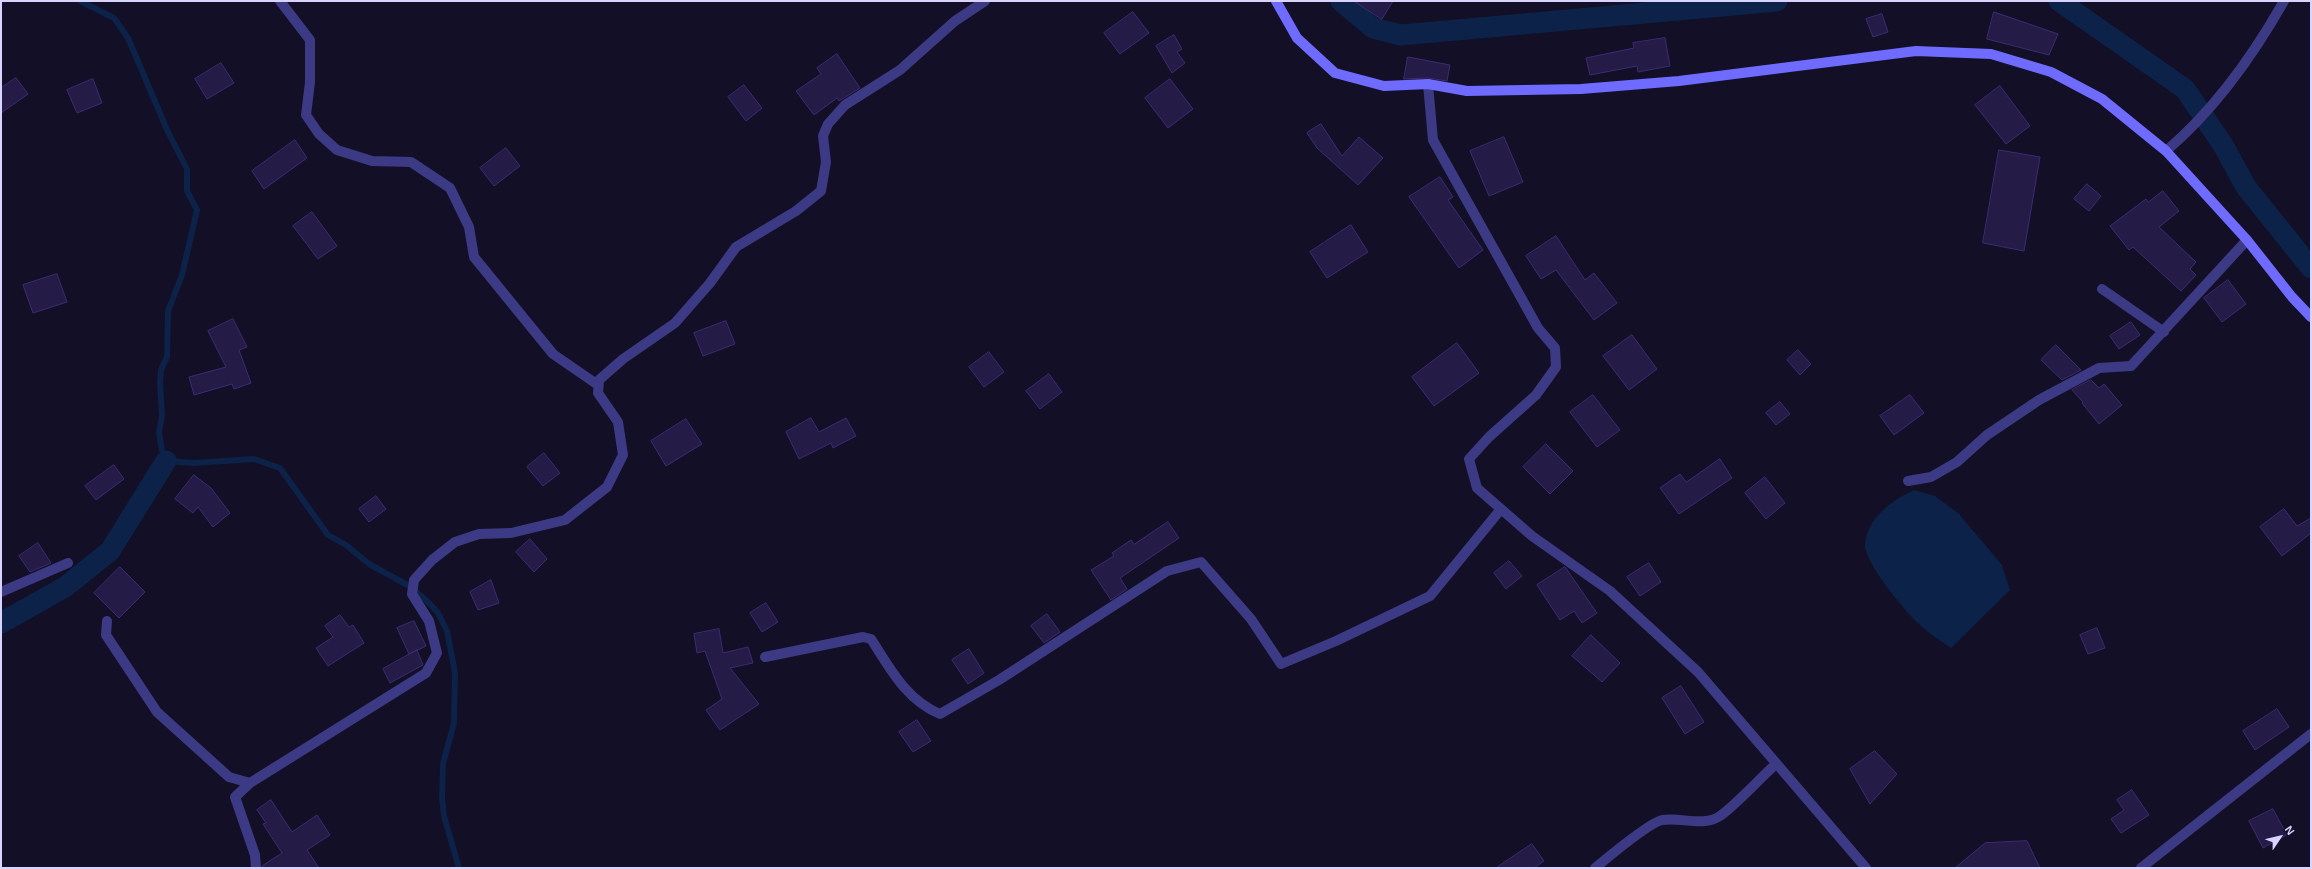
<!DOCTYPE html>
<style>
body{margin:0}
#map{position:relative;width:2312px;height:869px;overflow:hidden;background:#130f26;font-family:Arial,sans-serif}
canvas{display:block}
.frame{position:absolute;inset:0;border:2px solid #d9d4ff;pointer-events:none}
.north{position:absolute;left:2260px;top:817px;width:40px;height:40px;-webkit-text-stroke:3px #130f26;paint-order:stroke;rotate:55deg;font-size:11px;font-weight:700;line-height:16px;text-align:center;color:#d9d4ff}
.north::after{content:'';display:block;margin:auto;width:14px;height:18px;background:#d9d4ff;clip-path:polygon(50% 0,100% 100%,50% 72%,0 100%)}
</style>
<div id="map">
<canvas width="2312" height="869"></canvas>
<div class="frame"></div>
<div class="north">N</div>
</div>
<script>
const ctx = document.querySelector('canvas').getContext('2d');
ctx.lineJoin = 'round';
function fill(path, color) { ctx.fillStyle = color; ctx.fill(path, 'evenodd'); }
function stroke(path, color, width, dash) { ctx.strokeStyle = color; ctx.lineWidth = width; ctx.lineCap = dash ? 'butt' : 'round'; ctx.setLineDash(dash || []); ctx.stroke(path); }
fill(new Path2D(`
 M 1915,490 L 1935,496 L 1959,514 L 2002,565 L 2010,590 L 1951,648 C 1940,640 1928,633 1919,624 C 1905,611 1863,561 1865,544 C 1867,518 1893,499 1915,490 Z`), '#0c2248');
stroke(new Path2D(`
 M 80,1 L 114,18 L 128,38 L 168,132 L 187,169 L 187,191 L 197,210 L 182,275 L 168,311 L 167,357 L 161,370 L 160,382 L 162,416 L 159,432 L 162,451 L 166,461 L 194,463 L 254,459 L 280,468 L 328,535 L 346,545 L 369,564 L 411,587 L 429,603 L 438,613 L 447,631 L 455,673 L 454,723 L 443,764 L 442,798 L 444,816 L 459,868`), '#0c2248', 6);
stroke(new Path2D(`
 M 1341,1 L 1373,28 L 1401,35 L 1777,1
 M 2059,1 L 2185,89 L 2223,145 L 2246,187 L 2311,268
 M 1,623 L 65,587 L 110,551 L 166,461`), '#0c2248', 21);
const building = new Path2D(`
 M 1354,1 L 1393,1 L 1382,19 Z
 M 1133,12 L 1149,33 L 1120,54 L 1104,33 Z
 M 1994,12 L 2058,34 L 2049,55 L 1987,39 Z
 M 1882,14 L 1888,32 L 1873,37 L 1866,19 Z
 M 1174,35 L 1182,49 L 1177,52 L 1185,63 L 1172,73 L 1156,46 Z
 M 1665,38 L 1670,66 L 1638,72 L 1637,66 L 1590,75 L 1586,58 L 1634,48 L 1633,43 Z
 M 837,54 L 860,88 L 839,101 L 837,98 L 814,115 L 796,91 L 821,74 L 817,68 Z
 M 1408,57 L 1450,65 L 1447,81 L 1428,78 L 1404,79 Z
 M 221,63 L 234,83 L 207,99 L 195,79 Z
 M 16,78 L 28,94 L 1,113 L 1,88 Z
 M 93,79 L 102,103 L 77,113 L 67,90 Z
 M 1170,79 L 1193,109 L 1168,128 L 1145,98 Z
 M 744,85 L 762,108 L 746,121 L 728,97 Z
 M 2000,86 L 2030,126 L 2006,144 L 1975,105 Z
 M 1321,124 L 1342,156 L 1359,137 L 1383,158 L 1358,185 L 1317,148 L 1307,133 Z
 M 1504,137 L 1523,182 L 1489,196 L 1470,151 Z
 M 295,140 L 307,158 L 264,189 L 252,171 Z
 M 506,148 L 520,166 L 494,186 L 480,168 Z
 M 1999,150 L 2040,157 L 2024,251 L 1983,243 Z
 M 1440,177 L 1453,197 L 1448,200 L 1483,250 L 1459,268 L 1409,197 Z
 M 2087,184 L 2101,196 L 2089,211 L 2074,199 Z
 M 2163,191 L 2179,211 L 2159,227 L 2196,262 L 2190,269 L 2196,275 L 2181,291 L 2133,247 L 2129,250 L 2110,226 L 2146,199 L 2148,202 Z
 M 312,212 L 337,246 L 318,259 L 293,226 Z
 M 1351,225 L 1368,252 L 1327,278 L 1310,252 Z
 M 1556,236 L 1585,280 L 1594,273 L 1617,303 L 1594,320 L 1556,270 L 1541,279 L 1526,256 Z
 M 57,274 L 67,302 L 33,313 L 23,285 Z
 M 2228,280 L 2246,304 L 2222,322 L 2204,298 Z
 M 233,319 L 247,347 L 239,350 L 251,383 L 234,389 L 232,384 L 194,395 L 189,377 L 226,367 L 208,331 Z
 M 726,321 L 735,344 L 703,356 L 694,333 Z
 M 2131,322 L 2140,335 L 2119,349 L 2110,336 Z
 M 1632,335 L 1657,369 L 1629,390 L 1603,356 Z
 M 1457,343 L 1479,373 L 1434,406 L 1412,377 Z
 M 2056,345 L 2081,370 L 2062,380 L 2041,360 Z
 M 1798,350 L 1811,364 L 1800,375 L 1787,360 Z
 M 989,352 L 1004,372 L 984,387 L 969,367 Z
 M 1049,374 L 1062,392 L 1040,409 L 1026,391 Z
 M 2091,380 L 2099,388 L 2104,384 L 2122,405 L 2099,424 L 2082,403 L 2083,402 L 2072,390 Z
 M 1593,395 L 1620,430 L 1597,447 L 1570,412 Z
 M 1910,395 L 1924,413 L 1894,435 L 1880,416 Z
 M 1780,402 L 1790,414 L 1776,425 L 1766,413 Z
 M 811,418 L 819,432 L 846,418 L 856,436 L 833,448 L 831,443 L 799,459 L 786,432 Z
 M 686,419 L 702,444 L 666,466 L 651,441 Z
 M 1546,444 L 1573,471 L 1550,494 L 1523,467 Z
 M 544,453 L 560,473 L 543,486 L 527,467 Z
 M 1720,459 L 1732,478 L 1679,514 L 1660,488 L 1680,474 L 1686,482 Z
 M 114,465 L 124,479 L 96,500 L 85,486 Z
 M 194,475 L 211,488 L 230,513 L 213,527 L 198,507 L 193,513 L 175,499 Z
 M 1765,477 L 1785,503 L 1766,519 L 1745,493 Z
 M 376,496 L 386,509 L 369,522 L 359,509 Z
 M 2284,509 L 2297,526 L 2311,518 L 2311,533 L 2282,556 L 2260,527 Z
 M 1168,522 L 1179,538 L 1120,578 L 1127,589 L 1111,600 L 1091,570 L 1114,556 L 1112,553 L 1131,540 L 1134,544 Z
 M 530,539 L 547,559 L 534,572 L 516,552 Z
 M 38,543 L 51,563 L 30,572 L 19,556 Z
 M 1509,561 L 1522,576 L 1506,589 L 1494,573 Z
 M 1649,563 L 1661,582 L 1640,596 L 1627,577 Z
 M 120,567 L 145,592 L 119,618 L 94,593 Z
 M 1565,567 L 1597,613 L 1582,623 L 1574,611 L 1560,620 L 1537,585 Z
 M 491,580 L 499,603 L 478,610 L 470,592 Z
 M 766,603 L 778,622 L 762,632 L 750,613 Z
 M 1047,614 L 1060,632 L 1044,643 L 1031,626 Z
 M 340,615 L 349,627 L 353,625 L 364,643 L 328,666 L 316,648 L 333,637 L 325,626 Z
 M 414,621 L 426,646 L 409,654 L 397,628 Z
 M 2097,628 L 2105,648 L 2088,654 L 2080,635 Z
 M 719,629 L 723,653 L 748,647 L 753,663 L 730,668 L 759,704 L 720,730 L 706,710 L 722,699 L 705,651 L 697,653 L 694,634 Z
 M 1591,635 L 1620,663 L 1602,682 L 1572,656 Z
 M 969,649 L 984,673 L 968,684 L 952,660 Z
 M 417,650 L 423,665 L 390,683 L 383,669 Z
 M 1681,686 L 1704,722 L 1685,734 L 1662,698 Z
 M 2277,709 L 2289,727 L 2255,750 L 2243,731 Z
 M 917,720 L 931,741 L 913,752 L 899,732 Z
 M 1875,751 L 1897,774 L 1870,804 L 1850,769 Z
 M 2132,790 L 2149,815 L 2121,833 L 2111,819 L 2124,810 L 2117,800 Z
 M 271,800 L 292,832 L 317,815 L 330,835 L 307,850 L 319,868 L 262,868 L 262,866 L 282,853 L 263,824 L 266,823 L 257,810 Z
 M 2273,809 L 2287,835 L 2263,848 L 2249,821 Z
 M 2027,841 L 2040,868 L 1955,868 L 1985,843 Z
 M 1532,844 L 1544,861 L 1534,868 L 1496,868 Z`);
fill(building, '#241b47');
stroke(building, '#3b2d73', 1);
stroke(new Path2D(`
 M 280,1 L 310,40 L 310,82 L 306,115 L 319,134 L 337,150 L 372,161 L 411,162 L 450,188 L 469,227 L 474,257 L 553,354 L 598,385
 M 1428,84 L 1433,140 L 1538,328 L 1555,348 L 1556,367 L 1536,395 L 1489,437 L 1469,459 L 1477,488 L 1532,536 L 1610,591 L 1698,672 L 1866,868
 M 2166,151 C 2213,111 2254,54 2284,1
 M 2102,289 L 2164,332
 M 1908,481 L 1931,477 L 1957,462 L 1987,435 L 2039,400 L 2099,368 L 2131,366 L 2247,240
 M 1,592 L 68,563
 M 107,621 L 106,635 L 157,712 L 229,777 L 250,783
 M 765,657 L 863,637 L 871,639 C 890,668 906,700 940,714 L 999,680 L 1167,571 L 1201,562 L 1251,619 L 1281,664 L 1336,641 L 1430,596 L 1501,509
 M 256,868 L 255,855 L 235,797 L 250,783 L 426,673 L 437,653 L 429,621 L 412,594 L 414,580 L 432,560 L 455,542 L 479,534 L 511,533 L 565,520 L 607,487 L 623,455 L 618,422 L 598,393 L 599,380 L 623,359 L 675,323 L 710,283 L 736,247 L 796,211 L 821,191 L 826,162 L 823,136 L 828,124 L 845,105 L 900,70 L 955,21 L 985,1
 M 1595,868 C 1607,858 1649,823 1662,820 C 1681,817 1704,827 1720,816 C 1738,803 1759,779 1776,764
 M 2141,868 L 2311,734`), '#3d3a85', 10);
stroke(new Path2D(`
 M 1276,1 L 1297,38 L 1335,73 L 1384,86 L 1428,84 L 1467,91 L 1581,89 L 1679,81 L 1916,51 L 1991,54 L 2051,72 L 2102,99 L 2166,151 L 2247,240 L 2292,297 L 2311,317`), '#6f6bff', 10);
</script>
